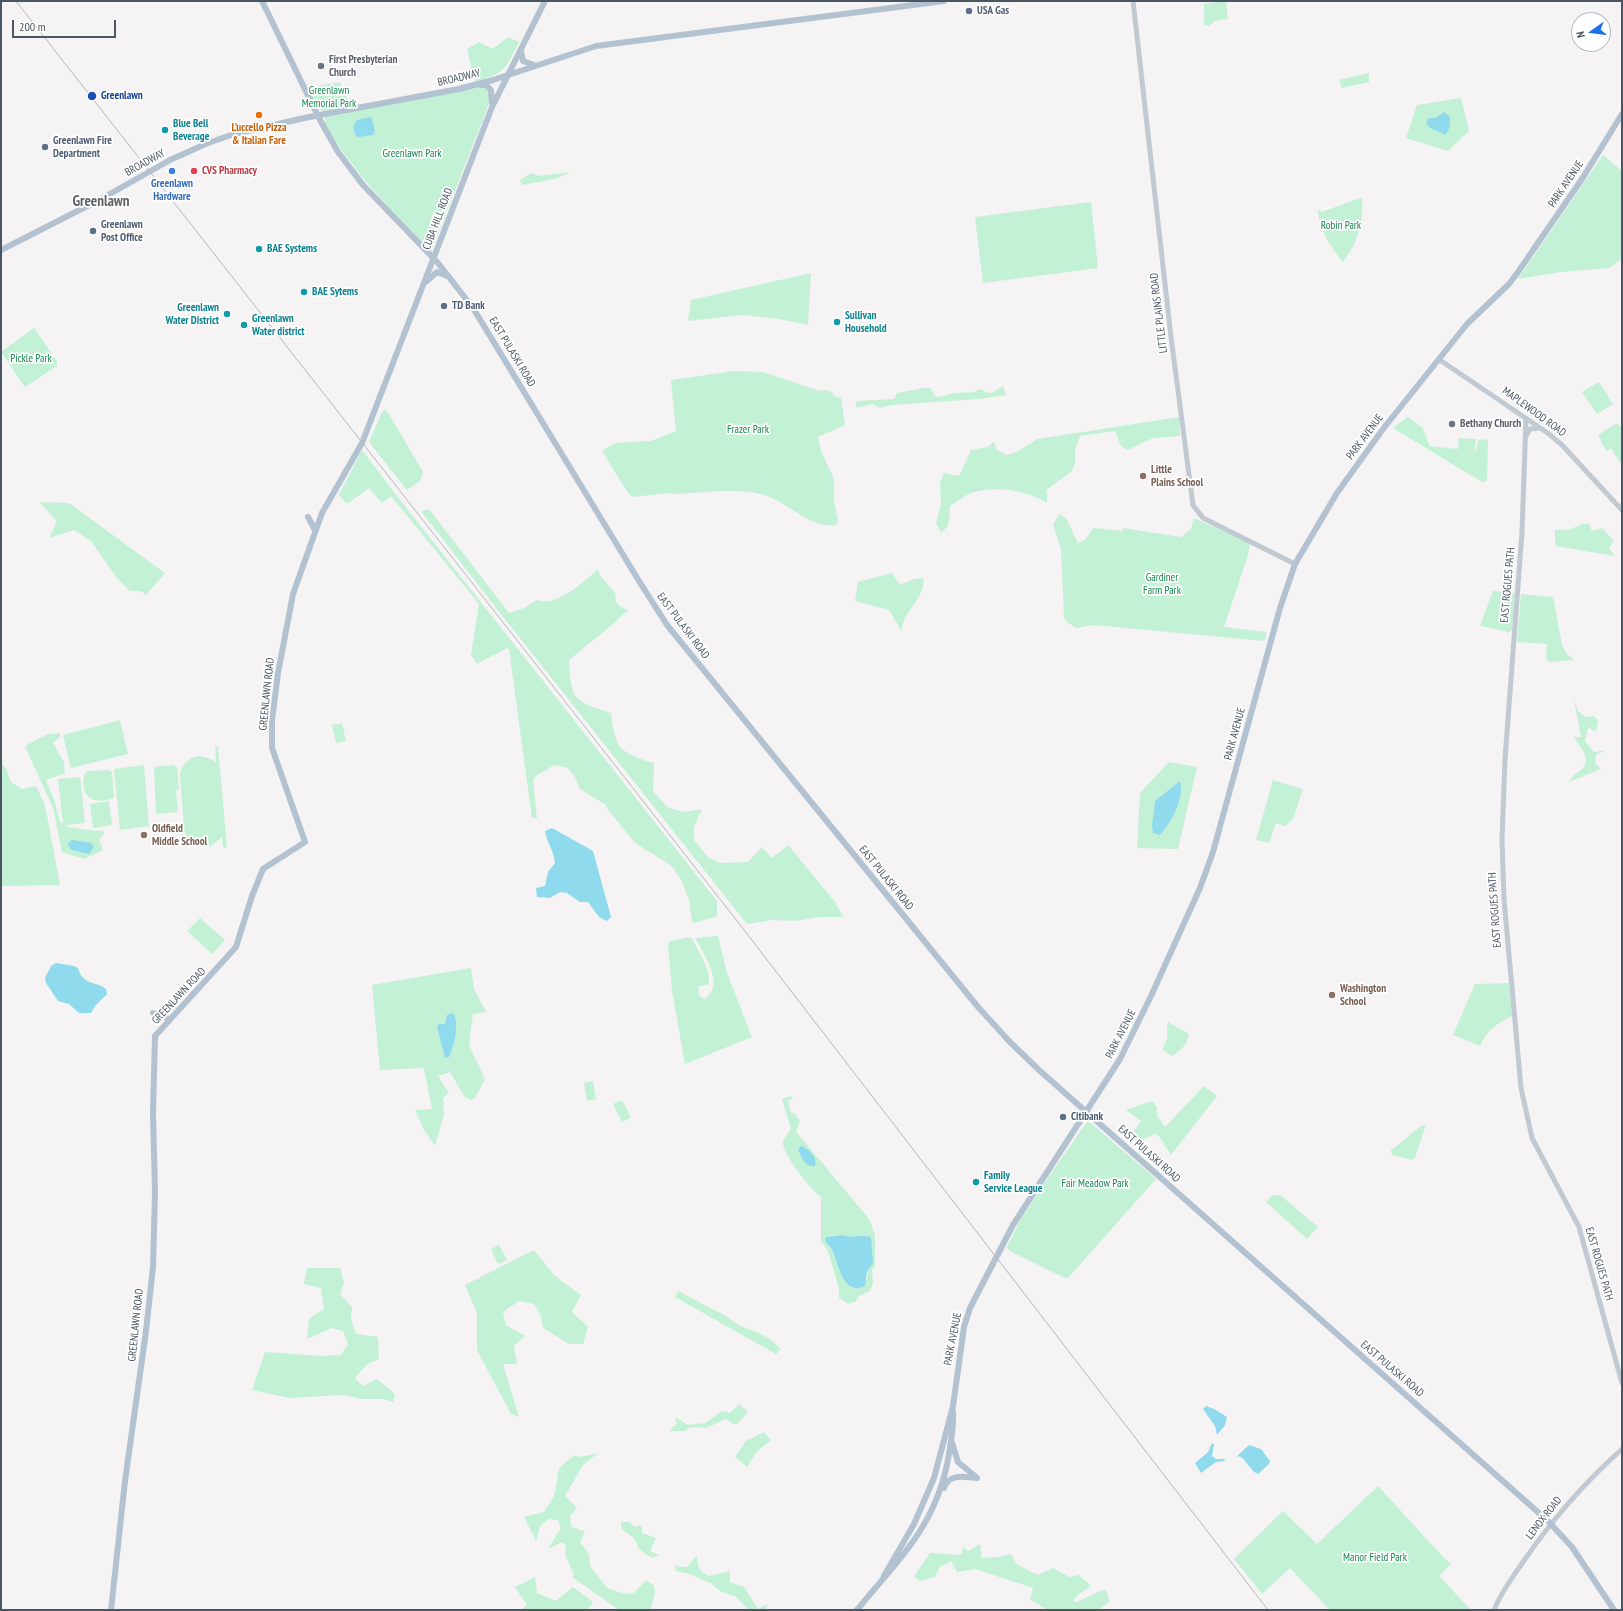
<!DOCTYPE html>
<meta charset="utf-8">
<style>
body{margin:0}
#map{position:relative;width:1623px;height:1611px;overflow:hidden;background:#f5f3f3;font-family:"PT Sans Narrow",sans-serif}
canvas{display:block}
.frame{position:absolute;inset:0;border:2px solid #4a5661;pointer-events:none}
.north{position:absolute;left:1571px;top:12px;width:40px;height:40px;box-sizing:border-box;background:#fff;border:1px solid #b7bbc0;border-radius:50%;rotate:256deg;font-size:11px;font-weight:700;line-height:16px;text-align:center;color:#4a5661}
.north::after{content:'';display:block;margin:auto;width:14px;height:18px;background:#1a73e8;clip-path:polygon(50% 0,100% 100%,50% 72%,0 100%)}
.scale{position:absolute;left:12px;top:20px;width:104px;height:18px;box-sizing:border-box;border:2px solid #4a5661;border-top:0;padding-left:5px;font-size:12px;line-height:14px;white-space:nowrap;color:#4a5661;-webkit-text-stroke:3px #fff;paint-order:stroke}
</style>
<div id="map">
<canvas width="1623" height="1611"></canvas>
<div class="frame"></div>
<div class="north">N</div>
<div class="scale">200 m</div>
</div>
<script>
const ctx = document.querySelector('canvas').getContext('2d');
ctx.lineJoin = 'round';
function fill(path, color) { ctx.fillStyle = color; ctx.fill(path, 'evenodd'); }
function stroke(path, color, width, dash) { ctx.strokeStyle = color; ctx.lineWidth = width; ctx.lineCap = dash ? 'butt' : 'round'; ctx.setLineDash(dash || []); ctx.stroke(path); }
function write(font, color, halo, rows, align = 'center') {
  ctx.font = font + ' "PT Sans Narrow",sans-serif'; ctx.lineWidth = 3.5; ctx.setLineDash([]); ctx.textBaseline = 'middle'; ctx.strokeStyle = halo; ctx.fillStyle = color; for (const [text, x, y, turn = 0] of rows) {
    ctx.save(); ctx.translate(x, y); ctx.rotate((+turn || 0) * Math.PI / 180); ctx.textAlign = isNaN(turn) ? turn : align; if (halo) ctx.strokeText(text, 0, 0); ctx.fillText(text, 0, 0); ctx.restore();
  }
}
fill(new Path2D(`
 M 1226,1 L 1228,19 L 1215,21 L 1209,26 L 1204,25 L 1204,4 Z
 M 508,37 L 519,42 C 504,71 507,71 475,82 L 467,49 L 479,42 L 493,49 Z
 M 1369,73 L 1369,82 L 1342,88 L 1339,80 Z
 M 340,82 L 351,107 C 321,113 319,117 305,88 Z
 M 483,86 L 487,87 L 492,96 L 431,252 C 392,211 353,172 324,123 L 326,116 Z
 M 1461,98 L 1469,131 L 1448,151 L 1406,138 L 1417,105 Z
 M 1603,155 L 1622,171 L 1622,259 L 1609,268 L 1561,272 L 1518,279 Z
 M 571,172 L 555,179 L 521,185 L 520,180 L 531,173 L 539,176 Z
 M 1362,197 C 1364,222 1358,242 1343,262 C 1330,246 1319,230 1318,209 L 1322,212 Z
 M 1091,202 L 1098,268 L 983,283 L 975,217 Z
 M 811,273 L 808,325 L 779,319 L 742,315 L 688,321 L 691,300 Z
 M 34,328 L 57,361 L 57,366 L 25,387 L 1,352 Z
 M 734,371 L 763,372 L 820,391 L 827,390 L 833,393 L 834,396 L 841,398 L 845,425 L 818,437 L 821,451 L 834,479 L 834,501 L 838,521 L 836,525 C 814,529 790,506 770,497 C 744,486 701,493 673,494 L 669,493 L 632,497 L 628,493 L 602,451 L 615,443 L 651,441 L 676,431 L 671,380 Z
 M 1599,382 L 1613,404 L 1597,414 L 1582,392 Z
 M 1003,386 L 1006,395 L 979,399 L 891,405 L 880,408 L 873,404 L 855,408 L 857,401 L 894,399 L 897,393 L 924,388 L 930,388 L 936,397 C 943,397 949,394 955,393 C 965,391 969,395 981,389 L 988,393 L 994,392 Z
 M 386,409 L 423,472 L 420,481 L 407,490 L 369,442 L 382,412 Z
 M 1179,417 L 1180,436 L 1153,438 L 1128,450 L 1121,446 L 1115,431 L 1080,436 L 1075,450 L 1075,464 L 1071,472 L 1046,490 L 1047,493 L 1047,503 C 1026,490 998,486 974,492 C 966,494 957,502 950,506 C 950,517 950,528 939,534 L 941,532 L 936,523 L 941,504 L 940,483 L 944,473 L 959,476 L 971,450 L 988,447 L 994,441 L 996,449 L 1006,455 L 1016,452 L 1038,439 Z
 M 1407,417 L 1422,427 L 1430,446 L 1458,449 L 1459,438 L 1476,439 L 1475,450 L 1468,450 L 1476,451 L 1479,439 L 1488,440 L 1487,481 L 1482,482 L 1393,428 Z
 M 1617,423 L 1622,429 L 1622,440 L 1620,441 L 1622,444 L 1622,461 L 1620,463 L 1611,448 L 1606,451 L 1598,435 Z
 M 362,450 L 397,496 L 717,901 L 717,916 L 695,923 L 692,921 L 689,900 L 682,882 L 672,866 L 635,843 L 606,807 L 606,805 L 580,789 L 575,777 L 568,768 L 554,765 L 536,776 L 533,781 L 537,818 L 532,818 L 509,649 L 507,648 L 477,664 L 471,655 L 479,604 L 391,496 L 382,503 L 369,488 L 347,504 L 339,495 Z
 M 39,502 L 69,503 L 165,573 L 146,595 L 141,591 L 130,591 L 117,578 L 91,541 L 74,530 L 49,538 L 57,521 Z
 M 429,509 L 509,613 L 524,608 L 537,600 C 557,608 584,581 598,569 L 601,577 L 615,593 L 616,602 L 621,607 L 628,610 L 612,625 L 569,660 C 571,700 573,701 611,713 C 615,748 619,753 654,763 L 653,791 L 667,807 L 683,812 L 702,809 L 694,827 L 694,840 L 708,857 L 720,863 L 748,862 L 762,847 L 772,858 L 788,845 L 835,902 L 843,917 L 819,917 L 796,921 L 772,920 L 747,924 L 500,613 L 421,511 Z
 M 1059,514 L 1066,518 L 1078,543 L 1086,539 L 1093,528 L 1123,531 L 1123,528 L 1181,537 L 1191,529 L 1194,518 L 1250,543 L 1248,555 L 1224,627 L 1267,632 L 1264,641 L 1094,625 L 1076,628 L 1067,622 L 1064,617 L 1061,549 L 1053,525 Z
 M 1582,524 L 1589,524 L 1592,531 L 1602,528 L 1614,541 L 1609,548 L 1615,556 L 1555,546 L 1555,530 L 1569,530 Z
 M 892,573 L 900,585 L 914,579 L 923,578 C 926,600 901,611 902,632 L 889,610 L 855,601 L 858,582 Z
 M 1493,591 L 1515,593 L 1512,630 L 1509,632 L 1480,626 Z
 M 1521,594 L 1553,597 L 1562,645 L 1567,654 L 1574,660 L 1550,662 L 1546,659 L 1547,644 L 1517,642 Z
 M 1574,699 L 1578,711 L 1585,717 L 1594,716 L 1598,721 L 1596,731 L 1588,728 L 1585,741 L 1594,752 L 1607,750 L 1596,755 L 1595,763 L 1601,769 L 1569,782 C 1575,772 1577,774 1583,768 C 1592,758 1579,746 1574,737 L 1581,737 Z
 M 120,720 L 128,754 L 71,768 L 63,735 Z
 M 342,723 L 346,741 L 336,743 L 332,725 Z
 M 60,733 L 60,737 L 53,743 L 64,762 L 65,773 L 46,780 L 54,799 L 60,822 L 63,823 L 58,779 L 80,777 L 85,823 L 65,825 L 68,827 L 96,831 L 103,830 L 104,834 L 99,840 L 103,850 L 84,859 L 62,852 L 53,808 L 25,746 L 48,734 Z
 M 215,746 L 218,746 L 227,848 L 223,848 L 222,837 L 211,846 C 198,849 188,842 184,830 L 180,773 C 186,755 202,751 216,763 Z
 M 1169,762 L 1197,767 L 1178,849 L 1137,848 L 1140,793 Z
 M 1,764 L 6,768 L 11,782 L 22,789 L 36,786 L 45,805 L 60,885 L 1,886 Z
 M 144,765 L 149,826 L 120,830 L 114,769 Z
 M 174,765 L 177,768 L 179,789 L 176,790 L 178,812 L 156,814 L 154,767 Z
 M 109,770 L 112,772 L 114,797 C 92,808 77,793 86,771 Z
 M 1273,780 L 1303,789 L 1293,819 L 1285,826 L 1276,823 L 1269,843 L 1256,840 Z
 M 109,801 L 112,825 L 93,828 L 90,804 Z
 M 200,918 L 225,940 L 212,954 L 187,931 Z
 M 718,936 L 727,973 L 752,1037 L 685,1064 L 672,991 L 668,944 L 670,941 L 691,937 L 692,939 C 699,953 710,967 709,984 L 698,987 L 699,995 L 704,999 C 727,986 703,953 695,938 Z
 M 471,968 L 474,989 L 486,1012 L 473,1014 L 469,1045 L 485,1079 L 475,1098 L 471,1100 L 464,1096 L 450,1072 L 438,1076 L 449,1093 L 443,1098 L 444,1114 L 435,1146 L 424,1130 L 415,1110 L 432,1109 L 424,1068 L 380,1070 L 372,985 ZM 439,1024 L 445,1024 L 455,1032 L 453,1049 L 443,1053 Z
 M 1509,983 L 1512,1016 C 1497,1023 1487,1030 1480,1046 L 1453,1035 L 1475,984 Z
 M 1168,1022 L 1189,1034 C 1187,1045 1181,1050 1172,1056 L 1163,1050 C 1162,1046 1166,1043 1167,1038 C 1168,1032 1166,1028 1168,1022 Z
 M 593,1081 L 596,1099 L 587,1101 L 584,1083 Z
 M 1204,1086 L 1217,1096 L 1171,1155 L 1159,1136 L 1155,1134 L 1137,1142 L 1129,1137 L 1141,1121 L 1126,1110 L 1152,1101 L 1157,1107 L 1157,1115 L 1165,1127 Z
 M 791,1096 L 793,1099 L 788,1100 L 791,1113 L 794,1113 L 800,1121 L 796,1130 L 798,1134 L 869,1219 L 875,1235 L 875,1266 L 872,1270 L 873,1283 L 870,1291 L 859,1296 L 856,1301 L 848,1304 L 839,1298 L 839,1289 L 828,1251 L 821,1241 L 821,1197 C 812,1191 782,1154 783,1142 C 784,1138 788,1133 791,1129 L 782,1099 ZM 843,1235 L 851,1238 L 867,1236 L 869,1267 L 867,1279 L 854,1289 L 846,1282 L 831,1249 L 825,1240 L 826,1237 Z
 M 622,1100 L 631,1118 L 622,1122 L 613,1104 Z
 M 1087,1122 L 1093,1125 L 1156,1179 L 1067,1279 L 1010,1251 L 1007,1247 L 1021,1219 L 1054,1169 Z
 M 1426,1124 L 1415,1158 L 1413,1160 L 1392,1155 L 1391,1150 C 1404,1142 1412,1130 1426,1124 Z
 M 1280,1195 L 1318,1227 L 1307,1239 L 1266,1202 L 1271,1196 Z
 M 499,1245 L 507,1260 L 498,1264 L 491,1249 Z
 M 534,1250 L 555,1276 L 581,1295 L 572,1312 L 588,1327 L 583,1344 L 569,1344 L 543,1328 L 541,1316 L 534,1304 L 519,1301 L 503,1312 L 506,1325 L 525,1336 L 514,1346 L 517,1364 L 503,1364 L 519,1417 L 511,1414 L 477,1350 L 477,1313 L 465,1285 Z
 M 307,1268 L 340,1268 L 344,1283 L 340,1294 L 352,1307 L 351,1319 L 356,1334 L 378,1337 L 379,1359 L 367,1364 L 355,1378 L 363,1386 L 377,1379 L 395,1394 L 393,1402 L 384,1399 L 362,1399 L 344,1395 L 289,1398 L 252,1390 L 265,1352 L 321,1356 L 341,1355 L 348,1344 L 343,1331 L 332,1328 L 307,1339 L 309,1319 L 324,1309 L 321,1288 L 304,1284 Z
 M 678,1291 L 724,1315 L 740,1326 L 757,1332 L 770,1339 L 781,1349 L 776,1354 L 675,1297 Z
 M 739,1404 L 748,1412 L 737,1424 L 733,1424 L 726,1419 L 706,1428 L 690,1427 L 685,1431 L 669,1431 L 677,1424 L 675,1417 L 688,1425 L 705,1423 L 722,1411 L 730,1413 Z
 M 764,1432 L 771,1440 L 757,1451 L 747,1467 L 735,1457 L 746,1441 Z
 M 598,1453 L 583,1465 L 565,1496 L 577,1508 L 570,1516 L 571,1527 L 585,1531 L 580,1542 L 589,1554 L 590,1566 L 607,1588 L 624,1594 L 634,1593 L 646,1580 L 654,1585 L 655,1594 L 650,1610 L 619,1610 L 572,1577 L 574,1574 L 565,1554 L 566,1545 L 562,1542 L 548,1549 L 561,1528 L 558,1520 L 549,1519 L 540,1526 L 536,1541 L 524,1517 L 544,1512 C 547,1506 554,1499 555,1492 C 561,1468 552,1472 575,1455 L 580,1457 Z
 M 1378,1486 L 1445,1559 L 1451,1564 L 1439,1576 L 1471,1610 L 1330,1610 L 1290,1568 L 1262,1594 L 1234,1559 L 1283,1511 L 1317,1544 Z
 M 621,1522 L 629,1522 L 635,1527 L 642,1525 L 642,1533 L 656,1538 L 650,1551 L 659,1555 L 652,1558 L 640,1550 L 633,1537 L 621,1529 Z
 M 980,1544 L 982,1558 L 998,1557 L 1011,1554 L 1016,1564 L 1038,1575 L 1053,1568 L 1069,1577 L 1079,1575 L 1091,1586 L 1079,1594 L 1073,1601 L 1077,1602 L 1105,1589 L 1110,1601 L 1098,1610 L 1048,1610 L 1030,1600 L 1033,1588 L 975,1569 L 957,1572 L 951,1561 L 940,1567 L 935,1577 L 920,1581 L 914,1576 L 930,1553 C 940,1553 954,1556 962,1554 L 963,1547 L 968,1551 Z
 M 697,1555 C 697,1566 699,1571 709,1576 L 730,1571 L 730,1582 L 744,1587 L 758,1609 L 768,1604 L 765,1610 L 749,1610 L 736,1597 L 720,1591 L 712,1584 L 690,1574 L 676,1571 L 675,1565 L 681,1567 L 687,1567 Z
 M 535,1577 L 537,1593 L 556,1601 L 573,1587 L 593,1602 L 587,1610 L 521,1610 L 527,1605 L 515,1587 Z`), '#c3f1d5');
fill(new Path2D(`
 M 1444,112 L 1450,117 L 1450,126 L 1446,135 L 1430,128 L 1426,123 L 1429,118 L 1435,118 Z
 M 370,117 L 372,119 L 375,131 L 373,135 L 359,137 L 355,135 L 353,126 L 357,120 Z
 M 1180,781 C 1185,798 1171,823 1160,835 L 1153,833 L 1152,826 L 1155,801 Z
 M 552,828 L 593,851 L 611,917 L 607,921 L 599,917 L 588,902 L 580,902 L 567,893 L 560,892 L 550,898 L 537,897 L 536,888 L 545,886 L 548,872 L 555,863 C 554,851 547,843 545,831 Z
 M 72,840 L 91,843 L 94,847 L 89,854 L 72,850 L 69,847 L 68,843 Z
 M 56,963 L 74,966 L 78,968 C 83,986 97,981 106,989 L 107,994 L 95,1006 L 91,1013 L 79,1013 L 69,1004 L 58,1001 L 46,983 L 45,978 L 51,966 Z
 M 453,1013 C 460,1023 454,1047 449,1057 L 445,1058 L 437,1027 L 439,1024 L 445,1024 L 447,1015 Z
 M 802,1146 C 810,1150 817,1157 815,1166 C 805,1167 802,1158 798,1150 L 800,1147 Z
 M 843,1235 C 853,1239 861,1234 871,1237 L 873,1263 L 867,1272 L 865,1286 C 843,1297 839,1264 832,1250 C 830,1246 827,1244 825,1240 L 826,1237 Z
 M 1206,1406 L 1214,1409 L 1227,1417 L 1225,1425 L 1217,1435 L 1215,1426 L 1203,1409 Z
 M 1212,1443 L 1214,1445 L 1212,1456 L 1216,1459 L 1224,1459 L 1225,1461 L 1216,1462 L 1201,1473 L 1195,1463 L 1208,1452 Z
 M 1249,1445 L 1261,1449 L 1270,1461 L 1269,1464 L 1258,1474 C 1250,1471 1247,1460 1239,1456 L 1235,1458 Z`), '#90daee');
stroke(new Path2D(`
 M 1133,1 L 1171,337 L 1193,505 L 1203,518 L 1295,564
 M 1440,360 L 1549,434 L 1562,445 L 1622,510
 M 1526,418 L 1522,532 L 1505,759 L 1502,840 L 1504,899 L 1521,1088 L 1532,1138 L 1579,1227 L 1622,1383
 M 1526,436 L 1530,429 L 1540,428
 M 1494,1610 C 1501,1592 1512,1578 1523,1562 C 1551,1521 1584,1483 1622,1449`), '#c1cad2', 5);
stroke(new Path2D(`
 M 262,1 L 320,120 L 338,152 L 363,185 L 438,263 L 473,308 L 639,581 L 667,625 L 978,1007 L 1009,1041 L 1039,1070 L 1548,1521 L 1572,1547 L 1614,1610
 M 521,51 L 523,61 L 534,65
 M 480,85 L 486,85 L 491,90 L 492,103
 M 1,250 L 101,199 L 170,160 L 208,143 L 234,134 L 309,117 L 459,89 L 493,80 L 596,46 L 944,1
 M 427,281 L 437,272 L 447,276
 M 308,517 L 315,530
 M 153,1013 L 166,1017 L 169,1021
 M 952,1443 L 958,1462 L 976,1477
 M 944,1488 C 949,1473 964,1477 977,1478
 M 884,1576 L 914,1524 L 934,1478 L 953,1406 L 964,1327 L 970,1308 L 1013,1225 L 1120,1059 L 1151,996 L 1200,888 L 1213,852 L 1280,608 L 1295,564 L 1337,493 L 1383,429 L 1467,324 L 1509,284 L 1518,272 L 1582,179 L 1622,114
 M 111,1610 L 125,1481 L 146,1331 L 153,1267 L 155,1192 L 153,1113 L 155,1036 L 236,947 L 252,896 L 263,869 L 305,842 L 272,748 L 272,720 L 278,673 L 293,594 L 322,513 L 362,443 L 492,107 L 545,1
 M 857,1610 C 900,1557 937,1526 949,1454 C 951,1440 954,1426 953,1412`), '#b3c2d1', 6);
stroke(new Path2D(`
 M 16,1 L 741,926 L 1268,1610`), '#b5b8bd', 1);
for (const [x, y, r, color] of [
 [969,11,4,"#5c6f8a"],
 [321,66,4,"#6b7280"],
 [92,96,5,"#1a4fb4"],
 [259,115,4,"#e8710a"],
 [165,130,4,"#0f9aa8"],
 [45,147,4,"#5c6f8a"],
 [172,171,4,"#3f7fe0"],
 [194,171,4,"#e0444e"],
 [93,231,4,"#5c6f8a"],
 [259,249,4,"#0f9aa8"],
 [304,292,4,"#0f9aa8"],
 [444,306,4,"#5c6f8a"],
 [227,314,4,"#0f9aa8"],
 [837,322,4,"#0f9aa8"],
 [244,325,4,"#0f9aa8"],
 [1452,424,4,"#6b7280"],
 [1143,476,4,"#8d6e63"],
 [144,835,4,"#8d6e63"],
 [1332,995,4,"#8d6e63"],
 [1063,1117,4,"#5c6f8a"],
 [976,1182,4,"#0f9aa8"]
]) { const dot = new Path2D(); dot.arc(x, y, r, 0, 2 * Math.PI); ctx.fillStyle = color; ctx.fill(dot); stroke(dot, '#fff', 1.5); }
write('bold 11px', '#4e5e75', '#fff', [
 ["USA Gas",977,11],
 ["Greenlawn Fire",53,141],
 ["Department",53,154],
 ["Greenlawn",101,225],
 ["Post Office",101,238],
 ["TD Bank",452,306],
 ["Citibank",1071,1117]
], 'left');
write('bold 11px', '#5b616d', '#fff', [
 ["First Presbyterian",329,60],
 ["Church",329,73],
 ["Bethany Church",1460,424]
], 'left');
write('11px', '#4a5661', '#fff', [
 ["BROADWAY",459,78,-13],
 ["BROADWAY",145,163,-29],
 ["PARK AVENUE",1566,184,-56],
 ["CUBA HILL ROAD",438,219,-69],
 ["LITTLE PLAINS ROAD",1159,313,-97],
 ["EAST PULASKI ROAD",512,352,59],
 ["MAPLEWOOD ROAD",1534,412,36],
 ["PARK AVENUE",1365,437,-53],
 ["EAST ROGUES PATH",1508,585,-85],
 ["EAST PULASKI ROAD",683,626,53],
 ["GREENLAWN ROAD",267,694,-84],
 ["PARK AVENUE",1235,734,-75],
 ["EAST PULASKI ROAD",886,878,51],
 ["EAST ROGUES PATH",1495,910,-94],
 ["GREENLAWN ROAD",179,996,-47],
 ["PARK AVENUE",1121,1034,-63],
 ["EAST PULASKI ROAD",1149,1154,42],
 ["EAST ROGUES PATH",1599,1264,74],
 ["GREENLAWN ROAD",136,1325,-84],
 ["PARK AVENUE",953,1339,-79],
 ["EAST PULASKI ROAD",1392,1369,41],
 ["LENOX ROAD",1544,1518,-52]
]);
write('11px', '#17864f', '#fff', [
 ["Greenlawn",329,91],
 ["Memorial Park",329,104],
 ["Greenlawn Park",412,154],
 ["Robin Park",1341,226],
 ["Pickle Park",31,359],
 ["Frazer Park",748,430],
 ["Gardiner",1162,578],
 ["Farm Park",1162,591],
 ["Fair Meadow Park",1095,1184],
 ["Manor Field Park",1375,1558]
]);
write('bold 11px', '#164399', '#fff', [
 ["Greenlawn",101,96]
], 'left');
write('bold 11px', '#0d838f', '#fff', [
 ["Blue Bell",173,124],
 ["Beverage",173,137],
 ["BAE Systems",267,249],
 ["BAE Sytems",312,292],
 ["Greenlawn",219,308,"right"],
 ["Water District",219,321,"right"],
 ["Sullivan",845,316],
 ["Household",845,329],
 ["Greenlawn",252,319],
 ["Water district",252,332],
 ["Family",984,1176],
 ["Service League",984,1189]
], 'left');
write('bold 11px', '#c56008', '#fff', [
 ["L’uccello Pizza",259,128],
 ["& Italian Fare",259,141]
]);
write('bold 11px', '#be3a42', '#fff', [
 ["CVS Pharmacy",202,171]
], 'left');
write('bold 11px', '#366cbe', '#fff', [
 ["Greenlawn",172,184],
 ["Hardware",172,197]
]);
write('bold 11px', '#785e54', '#fff', [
 ["Little",1151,470],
 ["Plains School",1151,483],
 ["Oldfield",152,829],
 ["Middle School",152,842],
 ["Washington",1340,989],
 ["School",1340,1002]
], 'left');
write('bold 15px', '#5f6368', '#fff', [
 ["Greenlawn",101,202]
]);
</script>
